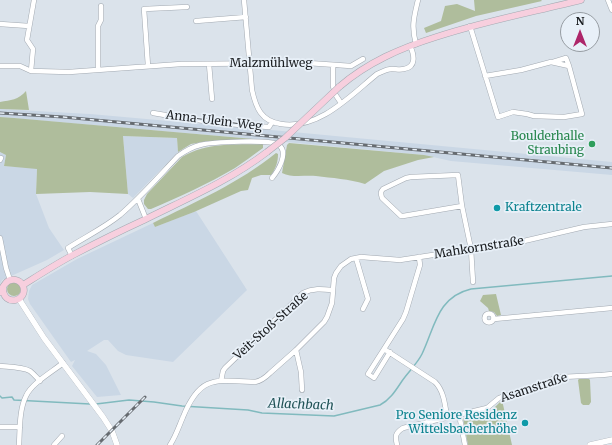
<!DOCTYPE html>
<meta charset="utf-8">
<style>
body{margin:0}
#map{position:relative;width:612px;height:445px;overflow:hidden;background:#dbe3eb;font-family:Merriweather,serif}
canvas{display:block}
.north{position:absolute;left:560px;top:12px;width:40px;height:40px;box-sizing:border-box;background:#e8f0f8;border:1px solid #969ca2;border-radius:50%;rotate:0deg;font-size:11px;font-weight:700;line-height:16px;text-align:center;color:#1b1e21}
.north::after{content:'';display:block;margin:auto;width:14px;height:18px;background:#ad266a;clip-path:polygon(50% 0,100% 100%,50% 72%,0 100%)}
</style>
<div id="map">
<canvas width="612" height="445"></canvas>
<div class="north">N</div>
</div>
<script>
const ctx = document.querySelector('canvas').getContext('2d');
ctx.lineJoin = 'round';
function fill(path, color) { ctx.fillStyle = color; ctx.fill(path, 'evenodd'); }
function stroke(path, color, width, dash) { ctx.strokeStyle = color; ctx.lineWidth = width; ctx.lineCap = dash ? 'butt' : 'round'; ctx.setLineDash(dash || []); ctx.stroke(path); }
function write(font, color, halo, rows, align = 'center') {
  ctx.font = font + ' Merriweather,serif'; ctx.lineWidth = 3.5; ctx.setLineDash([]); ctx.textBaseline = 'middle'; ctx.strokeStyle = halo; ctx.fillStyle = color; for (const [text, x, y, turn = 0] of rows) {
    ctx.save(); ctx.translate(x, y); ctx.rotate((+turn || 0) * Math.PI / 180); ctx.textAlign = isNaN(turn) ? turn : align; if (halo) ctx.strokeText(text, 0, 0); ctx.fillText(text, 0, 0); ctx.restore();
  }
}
fill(new Path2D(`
 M 0,109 L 90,114 L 282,131 L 612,162 L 612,175 L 451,161 L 424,155 L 265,140 L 0,117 Z
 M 123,136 L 177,138 L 178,152 L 133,198 L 128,194 Z
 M 0,152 L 6,155 L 4,166 L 37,168 L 36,194 L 49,228 L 64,250 L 47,260 L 2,280 L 0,284 Z
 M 196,211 L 247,290 L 173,362 L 126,355 L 118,351 L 108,340 L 104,340 L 87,351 L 96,354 L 106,365 L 121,395 L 97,397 L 72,366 L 75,360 L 71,362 L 30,304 L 28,299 L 29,291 L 32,285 L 77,259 L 153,223 L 155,227 Z`), '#cad7e5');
fill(new Path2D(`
 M 474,0 L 541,0 L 542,1 L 476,16 L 426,33 L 424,28 L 441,21 L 445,6 L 457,4 L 475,11 Z
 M 26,91 L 29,110 L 0,109 L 0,102 C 11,100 18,100 26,91 Z
 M 0,117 L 14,118 L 265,140 L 208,141 L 191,144 L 178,152 L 177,138 L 123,136 L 128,194 L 90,192 L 36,194 L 37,169 L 4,166 L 6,155 L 0,152 Z
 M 289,143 L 424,155 L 434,157 L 418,160 L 384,171 L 365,184 C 349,179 332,178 316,176 C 304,175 292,178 282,173 L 287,145 Z
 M 263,144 L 263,148 C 253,155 244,162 235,168 C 208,184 179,197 151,209 L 148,209 L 144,204 L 144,200 L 147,194 L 182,157 C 207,142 235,145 263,144 Z
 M 276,153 L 278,154 C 278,162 276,168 271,175 L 261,175 L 252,178 L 248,190 L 241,191 L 194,212 L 155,227 L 153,223 C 195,202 239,183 276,153 Z
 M7 289a7 7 0 1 1 14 0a7 7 0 1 1-14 0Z
 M 496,294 L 501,315 L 497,316 L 494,312 L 489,311 L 488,308 L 480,301 L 483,295 Z
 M 579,379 L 589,379 L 590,380 L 591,402 L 589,405 L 583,405 L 581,403 L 578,380 Z
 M 502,400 L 512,445 L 468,445 L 463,418 L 491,411 Z`), '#afbd9c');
stroke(new Path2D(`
 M 0,396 L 2,398 L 12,397 L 14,400 L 90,404
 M 96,404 L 129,400 L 154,402 L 182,406 L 248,410 L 262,413 L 334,416 L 380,405 C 390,400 396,390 402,381 C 408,372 417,364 422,354 C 435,327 437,297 471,289 L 612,276`), '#81babe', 1.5);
const minor = new Path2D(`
 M 34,0 L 27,40 L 33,49 L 31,71 L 69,72 L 181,64 L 308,63 L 351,66 L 363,59
 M 244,0 L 252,90 C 256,108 261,121 281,124 C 319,130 350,96 377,74 C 382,72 386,69 392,69 C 396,69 400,70 404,69 C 417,67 414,54 410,46
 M 608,0 L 612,10
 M 196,21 L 246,17
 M 0,24 L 29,26
 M 470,26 L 498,117 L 513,112 L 527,114 L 534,116 L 564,117 L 582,114 L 569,66 L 551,62 L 521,70 L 485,76
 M 416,44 C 411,26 414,17 418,0
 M 553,62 L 566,58 L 569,66
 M 209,64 L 212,99
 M 333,65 L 333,86 L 335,94 L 341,103
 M 0,66 L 20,66 L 31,71
 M 148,66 L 144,9 L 187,7
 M 98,69 L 98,26 L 101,20 L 101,6
 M 153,113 C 191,120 230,125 269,127 L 272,122
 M 0,160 L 1,158
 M 138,199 L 146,219
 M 462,206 L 403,216 L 401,216 L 382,198 C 381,194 380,192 383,189 L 406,178 L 411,177 L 458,175 L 462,206 L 471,249 L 473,282
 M 0,238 L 6,268 L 10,280
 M 72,256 L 68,248 C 85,237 104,228 120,215 C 141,197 159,176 178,156 C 185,151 192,147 200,145 C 211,142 272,139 279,145 C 289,153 278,171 272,178
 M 419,257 L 420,265 L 406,312 L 403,319 L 384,349 L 435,382 C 444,391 445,405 447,417
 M 356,258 L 368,299 L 363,309
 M484.5 318a4.5 4.5 0 1 1 9 0a4.5 4.5 0 1 1-9 0Z
 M 494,319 L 612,308
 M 384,349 L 368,374 L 374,378 L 390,352
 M 296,350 L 301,372 L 302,390
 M 0,366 C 9,367 22,367 30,371 C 34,374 37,378 40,381
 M 221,381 L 223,371 L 225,368 L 303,293 C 313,288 322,289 333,290
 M 459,414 L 465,445
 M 0,427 L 20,427
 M 19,445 C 20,430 19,410 26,396 C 32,383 52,372 63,363
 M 54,445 L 62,436
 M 170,445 C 176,436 179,426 183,417 C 200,375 215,380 255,382 C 261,381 265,378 270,373 L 296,350 L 324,322 L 327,317 L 332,303 L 334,278 L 336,273 L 341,266 L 351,259 L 361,257 L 400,260 L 524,241 L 584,227 L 612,224
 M 397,445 C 395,436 395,433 403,428 L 487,408 L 499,398 L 504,396 L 532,390 L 553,379 L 562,377 L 602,375 L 612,374`);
const tertiary = new Path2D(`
 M 19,299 L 44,338 L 103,417 L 112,431 L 117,445
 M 590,445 L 612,440`);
const secondary = new Path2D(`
 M 339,87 C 368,62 401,48 436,37 C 484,21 533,12 581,0
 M 23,285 C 39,275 56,264 73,255 C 96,243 120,231 144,220 C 186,199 229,181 267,152
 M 0,292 C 2,289 3,286 5,284 C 10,277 20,279 23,286 C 29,301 3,308 3,288`);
stroke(minor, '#a2a9b1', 5.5);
stroke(tertiary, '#a2a9b1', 6);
stroke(secondary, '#a2a9b1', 7);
stroke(minor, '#fff', 4.5);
stroke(tertiary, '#fff', 5.5);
stroke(secondary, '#f7cfde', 6);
const rail = new Path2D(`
 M 0,113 L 63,117 L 612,168
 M 97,445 L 145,397`);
stroke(rail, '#666b70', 3);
stroke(rail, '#e8f0f8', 1.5, [4.5]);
const secondaryBridge = new Path2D(`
 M 267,152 L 285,138 L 339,87`);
stroke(secondaryBridge, '#a2a9b1', 7, []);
stroke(secondaryBridge, '#f7cfde', 6);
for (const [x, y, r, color] of [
 [592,144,4,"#2e9e5b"],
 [497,208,4,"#0f9aa8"],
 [525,423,4,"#0f9aa8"]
]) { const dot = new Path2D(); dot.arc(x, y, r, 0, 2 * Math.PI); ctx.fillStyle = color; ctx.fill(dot); stroke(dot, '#e8f0f8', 1.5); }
write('12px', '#1b1e21', '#e8f0f8', [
 ["Malzmühlweg",271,64],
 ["Anna-Ulein-Weg",214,121,7],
 ["Mahkornstraße",479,248,-9],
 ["Veit-Stoß-Straße",271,326,-42],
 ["Asamstraße",534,388,-18]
]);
write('12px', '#27864d', '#e8f0f8', [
 ["Boulderhalle",584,137],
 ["Straubing",584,151]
], 'right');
write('12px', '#0d838f', '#e8f0f8', [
 ["Kraftzentrale",505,208],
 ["Pro Seniore Residenz",517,416,"right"],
 ["Wittelsbacherhöhe",517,430,"right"]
], 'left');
write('italic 13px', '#1f5256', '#e8f0f8', [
 ["Allachbach",301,405,2]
]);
</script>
